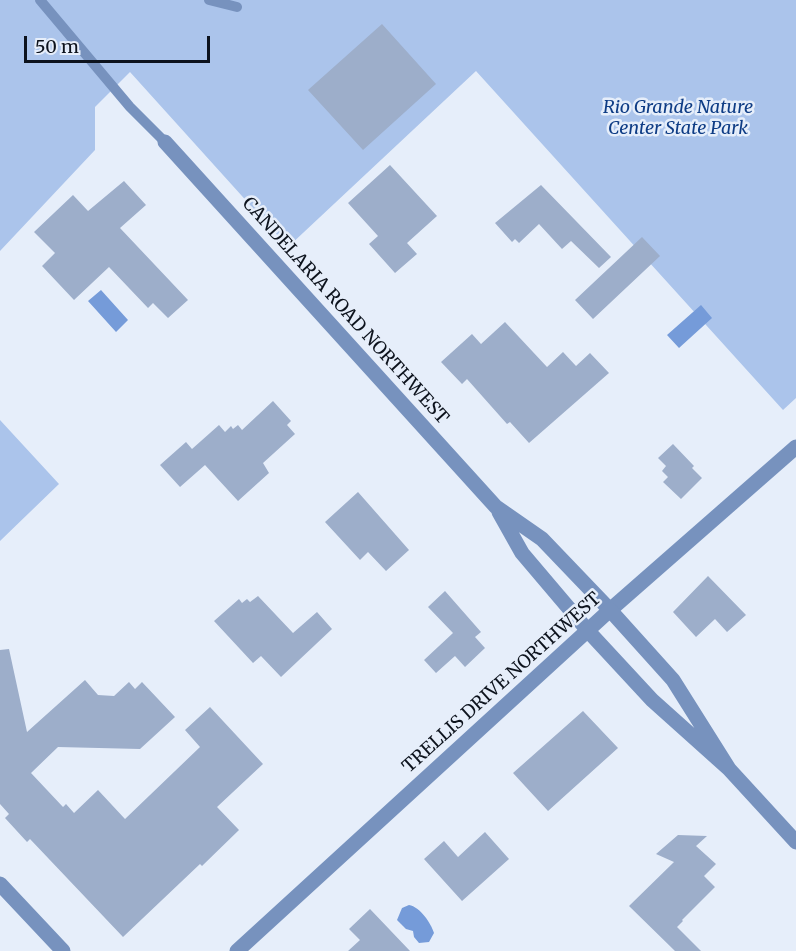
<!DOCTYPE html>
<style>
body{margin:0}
#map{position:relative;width:796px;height:951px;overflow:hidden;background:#e6eefa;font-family:Merriweather,serif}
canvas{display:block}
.scale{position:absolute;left:24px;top:36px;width:186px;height:27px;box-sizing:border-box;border:3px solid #0d131d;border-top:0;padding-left:8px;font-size:18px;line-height:21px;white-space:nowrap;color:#0d131d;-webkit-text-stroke:4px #e6eefa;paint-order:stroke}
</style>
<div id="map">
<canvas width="796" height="951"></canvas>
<div class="scale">50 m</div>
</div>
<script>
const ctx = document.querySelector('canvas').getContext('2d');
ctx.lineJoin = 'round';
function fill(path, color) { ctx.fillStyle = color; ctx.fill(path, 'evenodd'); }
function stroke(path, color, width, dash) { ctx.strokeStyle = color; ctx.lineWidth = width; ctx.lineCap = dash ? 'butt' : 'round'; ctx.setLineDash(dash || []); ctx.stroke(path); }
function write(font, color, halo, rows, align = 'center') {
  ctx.font = font + ' Merriweather,serif'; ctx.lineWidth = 5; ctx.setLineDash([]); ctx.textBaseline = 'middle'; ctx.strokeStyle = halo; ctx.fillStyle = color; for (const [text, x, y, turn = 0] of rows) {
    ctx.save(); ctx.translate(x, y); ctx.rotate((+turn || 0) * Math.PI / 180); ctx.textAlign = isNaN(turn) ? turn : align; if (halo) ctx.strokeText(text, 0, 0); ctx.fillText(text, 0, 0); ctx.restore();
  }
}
fill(new Path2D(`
 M 0,0 L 796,0 L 796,398 L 783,410 L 476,71 L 288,247 L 130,72 L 95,107 L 95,150 L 0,251 Z
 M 0,420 L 59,484 L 0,541 Z`), '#abc4eb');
fill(new Path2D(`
 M 101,290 L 128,320 L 116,332 L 88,301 Z
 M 701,305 L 712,318 L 679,348 L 667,335 Z
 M 409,905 C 420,907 431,923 434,933 L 429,942 L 419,943 L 414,937 L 413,931 L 406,929 L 397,920 L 402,908 Z`), '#759bd9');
fill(new Path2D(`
 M 382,24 L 436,84 L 363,150 L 308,90 Z
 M 390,165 L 437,216 L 407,243 L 417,254 L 395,273 L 369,244 L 378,236 L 348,203 Z
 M 124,181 L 146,205 L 120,228 L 188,300 L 168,318 L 153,303 L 148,308 L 109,267 L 74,300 L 42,266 L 55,253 L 34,232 L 73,195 L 88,211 Z
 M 541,185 L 611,257 L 599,268 L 571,241 L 562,249 L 539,224 L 519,243 L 515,239 L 512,242 L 495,223 Z
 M 642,237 L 660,256 L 593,319 L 575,300 Z
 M 505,322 L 547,367 L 563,352 L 576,366 L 590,353 L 609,373 L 529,443 L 510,422 L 507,424 L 467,379 L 462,384 L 441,362 L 472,334 L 481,344 Z
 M 273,401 L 291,421 L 287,425 L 295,434 L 263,463 L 269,473 L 238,501 L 205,465 L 180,487 L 160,465 L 186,442 L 192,449 L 219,425 L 225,432 L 231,426 L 233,429 L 238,425 L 242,430 Z
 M 673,444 L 694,466 L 692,468 L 702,478 L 681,499 L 663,482 L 668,477 L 662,471 L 666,466 L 658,458 Z
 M 358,492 L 409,550 L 386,571 L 368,552 L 360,560 L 325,522 Z
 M 708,576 L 746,615 L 727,632 L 715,619 L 696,637 L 673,612 Z
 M 445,591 L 481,632 L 475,637 L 485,648 L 465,667 L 455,656 L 436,673 L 424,660 L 453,633 L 428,607 Z
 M 258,596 L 293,633 L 317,612 L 332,629 L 281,677 L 261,656 L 253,663 L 214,621 L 239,599 L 242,603 L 247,599 L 250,602 Z
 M 9,649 L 27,732 L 85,680 L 98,695 L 114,696 L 129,682 L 135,689 L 142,682 L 175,717 L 140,749 L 58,747 L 31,773 L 63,807 L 66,804 L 74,813 L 98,790 L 125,819 L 200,747 L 185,730 L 210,707 L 263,764 L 217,807 L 239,830 L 202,866 L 200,864 L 123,937 L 30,839 L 27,842 L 5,818 L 9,814 L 0,804 L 0,650 Z
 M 583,711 L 618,748 L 548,811 L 513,773 Z
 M 485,832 L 509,859 L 462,901 L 424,859 L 444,841 L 458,857 Z
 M 678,835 L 707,836 L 696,846 L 716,864 L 704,876 L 715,887 L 682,920 L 683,921 L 677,927 L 701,951 L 675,951 L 629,906 L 674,862 L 656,854 Z
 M 370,909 L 410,951 L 348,951 L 360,940 L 349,929 Z`), '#9daeca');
stroke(new Path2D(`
 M 40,0 L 130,107 L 165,142
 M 209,0 L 237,7`), '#7792be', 10);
stroke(new Path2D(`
 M 165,142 L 496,507 L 542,539 L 610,610 L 796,447
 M 499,512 L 522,553 L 589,632
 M 0,884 L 63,951`), '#7792be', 15);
stroke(new Path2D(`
 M 589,632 L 652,700 L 729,769 L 796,842
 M 237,951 L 610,610 L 673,680 L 729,769`), '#7792be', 15);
write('italic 18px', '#0e3c85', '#e6eefa', [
 ["Rio Grande Nature",678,108],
 ["Center State Park",678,129]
]);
write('18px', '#0d131d', '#e6eefa', [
 ["CANDELARIA ROAD NORTHWEST",345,311,48],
 ["TRELLIS DRIVE NORTHWEST",502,683,-42]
]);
</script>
